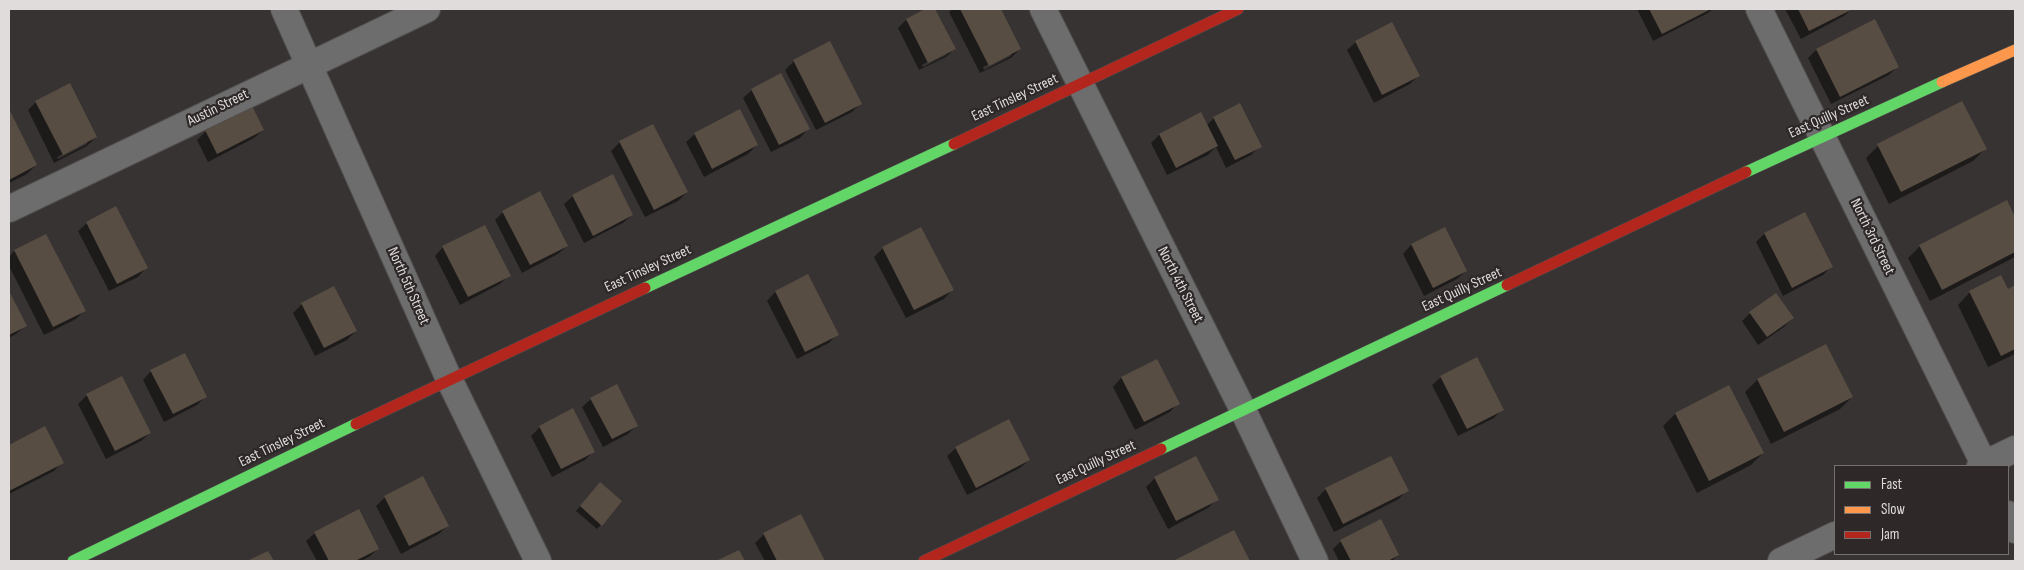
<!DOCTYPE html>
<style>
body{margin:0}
#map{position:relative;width:2024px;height:570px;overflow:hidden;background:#373332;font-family:"Sofia Sans Condensed",sans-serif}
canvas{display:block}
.frame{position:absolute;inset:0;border:10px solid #dfdcdb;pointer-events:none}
.legend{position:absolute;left:1834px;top:465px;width:175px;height:90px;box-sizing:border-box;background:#2e2828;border:1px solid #757070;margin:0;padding:6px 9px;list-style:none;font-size:15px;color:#dfdcdb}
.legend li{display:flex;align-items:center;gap:10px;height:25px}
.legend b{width:25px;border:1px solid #757070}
</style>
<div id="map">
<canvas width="2024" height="570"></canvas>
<div class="frame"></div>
<ul class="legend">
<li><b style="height:6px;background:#63d668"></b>Fast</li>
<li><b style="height:6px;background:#ff974d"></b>Slow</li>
<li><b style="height:6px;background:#b3261e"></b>Jam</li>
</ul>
</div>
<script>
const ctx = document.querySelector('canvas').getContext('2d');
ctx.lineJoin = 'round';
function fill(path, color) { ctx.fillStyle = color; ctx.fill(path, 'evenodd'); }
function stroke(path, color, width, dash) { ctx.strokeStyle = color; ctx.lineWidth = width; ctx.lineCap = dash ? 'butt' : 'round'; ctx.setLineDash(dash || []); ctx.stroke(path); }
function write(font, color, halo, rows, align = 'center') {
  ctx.font = font + ' "Sofia Sans Condensed",sans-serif'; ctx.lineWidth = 4.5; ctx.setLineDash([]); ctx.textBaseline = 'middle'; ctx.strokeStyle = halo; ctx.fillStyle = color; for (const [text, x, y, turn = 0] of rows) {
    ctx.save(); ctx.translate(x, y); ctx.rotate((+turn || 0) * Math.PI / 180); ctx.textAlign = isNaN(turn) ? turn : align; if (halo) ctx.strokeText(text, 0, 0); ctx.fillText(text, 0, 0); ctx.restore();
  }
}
fill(new Path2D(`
 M 928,9 L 934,9 L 954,49 L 946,57 L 919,70 L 898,28 L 906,20 ZM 946,52 L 946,55 L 923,67 L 922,65 Z
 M 953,9 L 999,9 L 1020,49 L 1011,58 L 980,73 L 949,12 ZM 1011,53 L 1011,56 L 984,70 L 983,67 Z
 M 1637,9 L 1713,9 L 1708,13 L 1653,41 Z
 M 1785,9 L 1852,9 L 1844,16 L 1801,39 Z
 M 1356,42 L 1418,76 L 1410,84 L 1374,103 L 1347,50 Z
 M 1816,50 L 1898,66 L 1889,75 L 1831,104 L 1808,58 Z
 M 794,61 L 861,103 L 852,112 L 816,130 L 785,70 Z
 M 752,90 L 808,129 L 800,138 L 771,152 L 743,98 Z
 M 36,102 L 96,137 L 87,146 L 54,163 L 28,110 ZM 87,141 L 87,144 L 58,159 L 57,157 Z
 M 1962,103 L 1985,149 L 1973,161 L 1889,204 L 1866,158 L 1878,146 Z
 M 9,113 L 36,165 L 27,174 L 9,183 Z
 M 1200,114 L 1206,126 L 1214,118 L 1260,146 L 1251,155 L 1226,168 L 1216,147 L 1208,155 L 1167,175 L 1151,143 L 1159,135 Z
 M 263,130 L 254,138 L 208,162 L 197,140 L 206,131 Z
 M 695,134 L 757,145 L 748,154 L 704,177 L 686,142 Z
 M 620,142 L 687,192 L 678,201 L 645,217 L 611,151 Z
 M 573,196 L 632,215 L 623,223 L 584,243 L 564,204 Z
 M 2006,202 L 2015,220 L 2015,257 L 1930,301 L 1908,258 L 1920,246 Z
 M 503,212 L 567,246 L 558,254 L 522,273 L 495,220 Z
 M 1804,214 L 1831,267 L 1823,275 L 1783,296 L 1756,242 L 1764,234 Z
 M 87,223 L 146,268 L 138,277 L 109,291 L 78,231 Z
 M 1444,228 L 1466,271 L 1457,279 L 1424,296 L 1403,254 L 1411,245 Z
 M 46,235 L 84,311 L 76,319 L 44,335 L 9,266 L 9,257 L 14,251 Z
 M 443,247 L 509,275 L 500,284 L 460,305 L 435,256 Z
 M 883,248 L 952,290 L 944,299 L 906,318 L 874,257 Z
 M 807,276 L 837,334 L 829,343 L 797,359 L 767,301 L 775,292 Z
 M 2001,277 L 2007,290 L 2015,286 L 2015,354 L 1988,367 L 1958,305 L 1970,292 Z
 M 334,288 L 356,331 L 347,340 L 315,356 L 293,313 L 302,304 Z
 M 9,294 L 25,326 L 16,334 L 9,338 Z
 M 1750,313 L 1793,318 L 1784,327 L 1758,345 L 1742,321 Z
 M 1826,346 L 1852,397 L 1840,409 L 1771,444 L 1745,392 L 1757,380 Z
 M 1156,360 L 1178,403 L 1170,412 L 1135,430 L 1113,387 L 1121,378 Z
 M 151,371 L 206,396 L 197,405 L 164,422 L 143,380 Z
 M 1441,377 L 1502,409 L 1494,418 L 1458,436 L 1432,385 Z
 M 1729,387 L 1763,453 L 1751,465 L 1697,493 L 1663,426 L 1675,414 Z
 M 87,395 L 150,433 L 141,441 L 106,459 L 78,404 Z
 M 591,399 L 636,426 L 628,434 L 603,447 L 582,407 Z
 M 540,427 L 594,451 L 585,460 L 552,477 L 531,436 Z
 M 45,428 L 62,462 L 54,471 L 9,494 L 9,446 Z
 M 956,448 L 1029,460 L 1020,468 L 967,495 L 947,456 Z
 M 1391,457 L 1407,490 L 1399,499 L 1334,532 L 1317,498 L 1326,489 Z
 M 1155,478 L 1217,499 L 1208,508 L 1168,529 L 1146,487 Z
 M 596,488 L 601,525 L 597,529 L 576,511 Z
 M 385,497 L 447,526 L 439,534 L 401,554 L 376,506 Z
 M 800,516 L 823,561 L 765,561 L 755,543 L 764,534 Z
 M 1234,532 L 1249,561 L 1176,561 Z
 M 315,533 L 378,549 L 369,557 L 361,561 L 317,561 L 306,541 Z
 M 1341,541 L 1398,555 L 1392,561 L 1339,561 L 1333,549 Z`), '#0007');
fill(new Path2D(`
 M 925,9 L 935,9 L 956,49 L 928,63 L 906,19 Z
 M 960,9 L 1001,9 L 1021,49 L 989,66 Z
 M 1649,9 L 1711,9 L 1662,34 Z
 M 1798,9 L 1853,9 L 1809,31 Z
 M 1875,19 L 1899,67 L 1840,97 L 1816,49 Z
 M 1392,22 L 1420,76 L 1382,95 L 1355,41 Z
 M 830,41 L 862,104 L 825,123 L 793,60 Z
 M 781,73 L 810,129 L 779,145 L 751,89 Z
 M 70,83 L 97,137 L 63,155 L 35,101 Z
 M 1962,101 L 1987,149 L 1901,192 L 1877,144 Z
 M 1240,103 L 1262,147 L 1235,160 L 1213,117 Z
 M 252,106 L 264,130 L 217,154 L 205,130 Z
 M 9,109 L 37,165 L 9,180 Z
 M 740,109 L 758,145 L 712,169 L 694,133 Z
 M 1201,112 L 1218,146 L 1176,168 L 1159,134 Z
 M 653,124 L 688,192 L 654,210 L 619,141 Z
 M 613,174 L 633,215 L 593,236 L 572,195 Z
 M 540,191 L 568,246 L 530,265 L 502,211 Z
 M 2007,200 L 2015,217 L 2015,252 L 1942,290 L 1919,245 Z
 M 116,206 L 148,268 L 117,284 L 86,222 Z
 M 1805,212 L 1833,267 L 1792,288 L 1764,233 Z
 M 485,225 L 511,276 L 468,297 L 442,246 Z
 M 921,227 L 954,290 L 914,310 L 882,247 Z
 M 1445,227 L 1467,271 L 1433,288 L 1411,244 Z
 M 46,234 L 86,311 L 53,327 L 14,250 Z
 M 808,274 L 839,335 L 805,352 L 775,291 Z
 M 2001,275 L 2008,289 L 2015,285 L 2015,349 L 2001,356 L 1969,291 Z
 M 334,286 L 357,331 L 324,348 L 301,303 Z
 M 9,291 L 27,326 L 9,335 Z
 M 1776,293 L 1794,318 L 1767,337 L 1749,312 Z
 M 1826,344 L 1853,397 L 1784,432 L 1757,379 Z
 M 185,353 L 207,397 L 173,414 L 150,370 Z
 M 1477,357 L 1504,410 L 1467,429 L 1440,376 Z
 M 1157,359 L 1180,404 L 1144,422 L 1121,377 Z
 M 122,376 L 151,433 L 115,451 L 86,394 Z
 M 617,384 L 638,426 L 612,439 L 590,398 Z
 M 1729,385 L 1764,453 L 1709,481 L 1675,413 Z
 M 573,408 L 595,452 L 561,469 L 539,426 Z
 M 1009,419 L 1030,460 L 976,488 L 955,447 Z
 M 45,426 L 64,463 L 9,491 L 9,445 Z
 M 1196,456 L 1219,500 L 1176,521 L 1154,477 Z
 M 1391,456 L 1409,491 L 1343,524 L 1325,488 Z
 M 423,476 L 449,526 L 409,546 L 384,496 Z
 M 600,482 L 622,501 L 602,526 L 580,506 Z
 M 359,509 L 379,549 L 355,561 L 329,561 L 314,532 Z
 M 801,514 L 825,561 L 777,561 L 763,533 Z
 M 1381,519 L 1399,555 L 1388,561 L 1351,561 L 1340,540 Z
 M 1234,530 L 1250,561 L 1173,561 Z
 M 739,550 L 745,561 L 716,561 Z
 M 268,551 L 274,561 L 247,561 Z`), '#584d43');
const street = new Path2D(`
 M 284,9 L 449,379 L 538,561
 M 1043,9 L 1243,410 L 1315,561
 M 1759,9 L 1985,466
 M 9,209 L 427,9
 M 1980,466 L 2015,449
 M 2008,514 L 2015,530
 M 1781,561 L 1835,535`);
const fast = new Path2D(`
 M 1746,172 L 1942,82
 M 645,288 L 954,144
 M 1161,449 L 1507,285
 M 73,561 L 356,424`);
const slow = new Path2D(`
 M 1942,82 L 2015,50`);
const jam = new Path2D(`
 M 954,144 L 1238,9
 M 1507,285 L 1746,172
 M 356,424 L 645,288
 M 924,561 L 1161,449`);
stroke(street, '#514f4e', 28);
stroke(fast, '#514f4e', 12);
stroke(slow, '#514f4e', 12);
stroke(jam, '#514f4e', 12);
stroke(street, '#6e6d6d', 26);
stroke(fast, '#63d668', 11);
stroke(slow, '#ff974d', 11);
stroke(jam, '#b3261e', 11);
write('15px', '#dfdcdb', '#2e2828', [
 ["East Tinsley Street",1015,98,-25],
 ["Austin Street",218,108,-26],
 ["East Quilly Street",1829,117,-24],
 ["North 3rd Street",1872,237,64],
 ["East Tinsley Street",648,269,-25],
 ["North 4th Street",1180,285,63],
 ["North 5th Street",408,286,66],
 ["East Quilly Street",1462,290,-25],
 ["East Tinsley Street",282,443,-26],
 ["East Quilly Street",1096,463,-25]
]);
</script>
